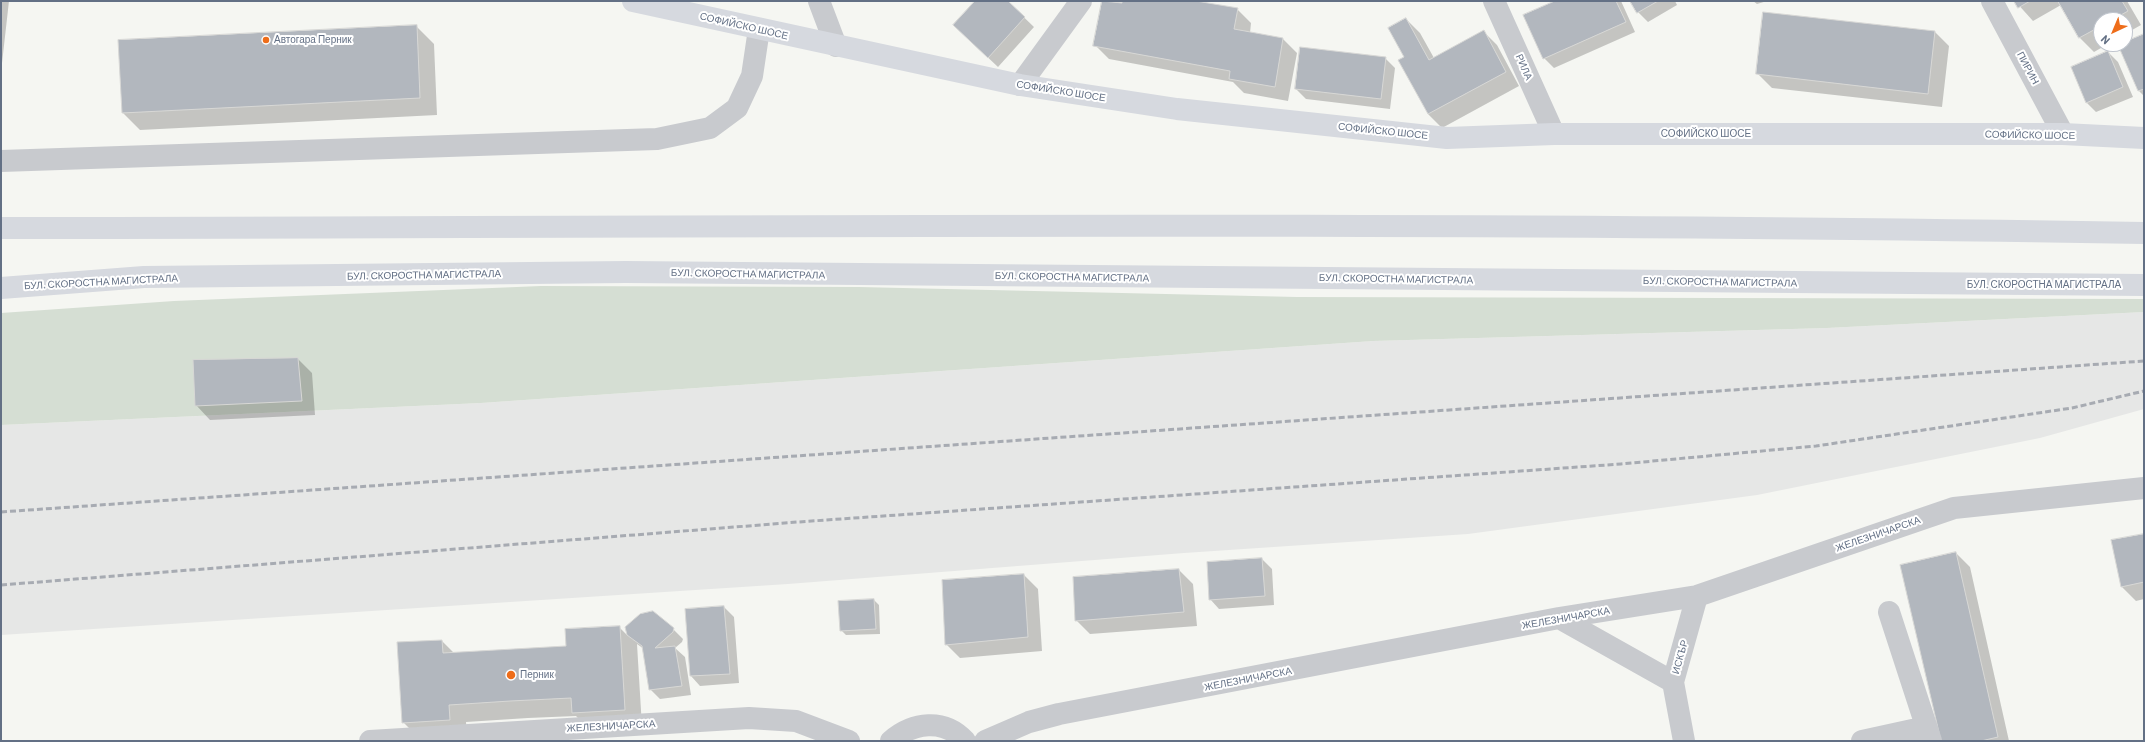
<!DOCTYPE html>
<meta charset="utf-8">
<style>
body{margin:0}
#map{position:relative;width:2145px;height:742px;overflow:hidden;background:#f5f6f2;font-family:Barlow,sans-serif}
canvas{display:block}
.frame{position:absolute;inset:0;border:2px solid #637085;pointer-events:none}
.north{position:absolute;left:2093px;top:12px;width:40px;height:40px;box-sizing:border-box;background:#fff;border:1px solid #c1c6ce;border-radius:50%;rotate:224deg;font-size:11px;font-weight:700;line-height:16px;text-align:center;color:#637085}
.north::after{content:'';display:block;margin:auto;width:14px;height:18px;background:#ee6d1a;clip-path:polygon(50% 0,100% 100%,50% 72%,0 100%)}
</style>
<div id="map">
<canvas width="2145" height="742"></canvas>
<div class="frame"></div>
<div class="north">N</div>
</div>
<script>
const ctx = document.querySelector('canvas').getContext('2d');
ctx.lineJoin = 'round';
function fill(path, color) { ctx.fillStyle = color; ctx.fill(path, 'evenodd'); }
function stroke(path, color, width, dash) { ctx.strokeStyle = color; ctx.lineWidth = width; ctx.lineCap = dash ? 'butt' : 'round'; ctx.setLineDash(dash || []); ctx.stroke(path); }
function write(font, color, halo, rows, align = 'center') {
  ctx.font = font + ' Barlow,sans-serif'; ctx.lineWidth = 4; ctx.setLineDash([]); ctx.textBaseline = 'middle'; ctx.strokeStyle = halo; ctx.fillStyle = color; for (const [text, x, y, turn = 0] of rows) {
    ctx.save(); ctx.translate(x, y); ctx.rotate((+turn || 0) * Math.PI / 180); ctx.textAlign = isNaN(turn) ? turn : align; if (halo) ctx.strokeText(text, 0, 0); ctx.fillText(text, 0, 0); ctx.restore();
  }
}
fill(new Path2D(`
 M 2144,312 L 2144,409 L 2040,438 L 1757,495 L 1468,534 L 1184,553 L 788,584 L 1,635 L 1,425 L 481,403 L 1373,341 L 1827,328 Z`), '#e6e7e6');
fill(new Path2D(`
 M 541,286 L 859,287 L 1297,297 L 2144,299 L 2144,312 L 1827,328 L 1373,341 L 481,403 L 1,425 L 1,313 L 174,301 Z`), '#d5ded3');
fill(new Path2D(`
 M 1,1 L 9,1 L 1,72 Z
 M 976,1 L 1007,1 L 1034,27 L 998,67 L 964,35 Z
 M 1103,1 L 1122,4 L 1123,1 L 1191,1 L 1237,9 L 1251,23 L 1250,33 L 1283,39 L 1297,53 L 1288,101 L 1244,93 L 1233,82 L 1109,59 L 1095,45 Z
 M 1557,1 L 1621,1 L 1635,32 L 1554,68 L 1544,58 Z
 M 1631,1 L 1675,1 L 1677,5 L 1648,22 L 1638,12 Z
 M 1753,1 L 1767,1 L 1757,4 Z
 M 2015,1 L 2127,1 L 2141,25 L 2125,34 L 2125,20 L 2101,20 L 2101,44 L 2108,44 L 2094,52 L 2080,38 L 2061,5 L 2033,21 Z
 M 1406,19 L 1420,33 L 1434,58 L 1483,31 L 1497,45 L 1519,86 L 1442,128 L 1428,114 L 1405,57 Z
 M 416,26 L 434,44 L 437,115 L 140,130 L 123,113 Z
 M 1935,32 L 1949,46 L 1942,107 L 1772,88 L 1758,74 Z
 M 2144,35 L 2144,96 L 2139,91 L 2120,45 Z
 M 2108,52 L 2118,62 L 2133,97 L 2096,112 L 2087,103 Z
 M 1385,58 L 1395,68 L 1390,109 L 1306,99 L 1296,89 Z
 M 298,359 L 312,373 L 315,415 L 210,420 L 196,405 Z
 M 2144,535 L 2144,599 L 2136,601 L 2122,587 Z
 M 1956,553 L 1970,567 L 2009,741 L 1942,741 Z
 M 1262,559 L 1272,569 L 1274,605 L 1219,609 L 1210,599 Z
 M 1179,570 L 1193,584 L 1197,626 L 1090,634 L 1076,620 Z
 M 1024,575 L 1038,589 L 1042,651 L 960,658 L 946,644 Z
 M 874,600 L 879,605 L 880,634 L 846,635 L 841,630 Z
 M 724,607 L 734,617 L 739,683 L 700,686 L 691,676 Z
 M 619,627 L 628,636 L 673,629 L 683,639 L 682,642 L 675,648 L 685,657 L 691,695 L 660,699 L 650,689 L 644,649 L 637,644 L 642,727 L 590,730 L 576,716 L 528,718 L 466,722 L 467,737 L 421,740 L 403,722 L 442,641 L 454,653 L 567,647 Z`), '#0003');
const building = new Path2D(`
 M 975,1 L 1008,1 L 1025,17 L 988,58 L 953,25 Z
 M 1102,1 L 1122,3 L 1122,1 L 1196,1 L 1238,8 L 1234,29 L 1283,38 L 1275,87 L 1229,79 L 1230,71 L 1093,46 Z
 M 1555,1 L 1616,1 L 1626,22 L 1543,59 L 1523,15 Z
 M 1630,1 L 1658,1 L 1637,13 Z
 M 2014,1 L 2030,1 L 2018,8 Z
 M 2058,1 L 2122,1 L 2128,11 L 2112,20 L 2101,20 L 2101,26 L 2079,38 Z
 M 1763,12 L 1935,31 L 1928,94 L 1756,74 Z
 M 1406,18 L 1429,60 L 1484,30 L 1506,72 L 1428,114 L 1398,60 L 1404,57 L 1388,28 Z
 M 417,25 L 420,98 L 122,113 L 118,40 Z
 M 2144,34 L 2144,89 L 2138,91 L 2118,45 L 2125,44 L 2125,42 Z
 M 1300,47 L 1386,57 L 1381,99 L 1295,89 Z
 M 2108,51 L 2123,87 L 2086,103 L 2071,67 Z
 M 298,358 L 302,401 L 195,406 L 193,360 Z
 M 2144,534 L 2144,582 L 2121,587 L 2111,540 Z
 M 1956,552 L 1998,737 L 1981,741 L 1941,741 L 1900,565 Z
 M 1262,558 L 1265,596 L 1209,600 L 1207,562 Z
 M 1179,569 L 1184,612 L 1075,621 L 1073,577 Z
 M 1024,574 L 1028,637 L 945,645 L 942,580 Z
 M 874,599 L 876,629 L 840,631 L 838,601 Z
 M 724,606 L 730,674 L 690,676 L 685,609 Z
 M 653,611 L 674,628 L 673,632 L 655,648 L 675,646 L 682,686 L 649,690 L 642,646 L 627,635 L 625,627 L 640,614 Z
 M 620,626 L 625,710 L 572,713 L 571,698 L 510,701 L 449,705 L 450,720 L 402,723 L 397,642 L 442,640 L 443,653 L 566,646 L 565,629 Z`);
fill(building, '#b2b7be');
stroke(building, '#d7d7d5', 1);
stroke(new Path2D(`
 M 819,1 L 836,46
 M 1494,1 L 1554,134
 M 1992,1 L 2063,134
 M 1020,85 L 1081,1
 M 1,161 L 657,139 L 710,128 L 737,108 L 752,76 L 759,29
 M 1889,612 L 1931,741
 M 1559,618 L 1673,682
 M 370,741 L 749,718 L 796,721 L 849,741
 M 891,741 C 913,722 944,718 965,741
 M 985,741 L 1029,722 L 1059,714 L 1559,618 L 1697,596 L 1954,508 L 2144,488
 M 1684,741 L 1673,682 L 1697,596
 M 1862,741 L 1926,727`), '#c8cace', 22);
stroke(new Path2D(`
 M 633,1 L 1020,85 L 1177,109 L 1447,138 L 1554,134 L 2063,134 L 2144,138`), '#d6d9df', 22);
stroke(new Path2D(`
 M 1,228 C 715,227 1430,221 2144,233
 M 1,288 L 144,277 L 626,272 L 2144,285`), '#d6d9df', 22);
stroke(new Path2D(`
 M 1,512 L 2144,361
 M 1,585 L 798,522 L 1621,464 L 1816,446 L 2072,408 L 2144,391`), '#a7abb2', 3, [6, 3]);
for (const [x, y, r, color] of [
 [266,40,4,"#ee6d1a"],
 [511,675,5,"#ee6d1a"]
]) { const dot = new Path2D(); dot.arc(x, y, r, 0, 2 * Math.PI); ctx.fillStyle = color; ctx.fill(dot); stroke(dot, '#fff', 1.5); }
write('10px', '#637085', '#fff', [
 ["СОФИЙСКО ШОСЕ",744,26,13],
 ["РИЛА",1524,67,66],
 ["ПИРИН",2028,68,62],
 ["СОФИЙСКО ШОСЕ",1061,91,9],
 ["СОФИЙСКО ШОСЕ",1383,131,6],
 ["СОФИЙСКО ШОСЕ",1706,134],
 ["СОФИЙСКО ШОСЕ",2030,135,1],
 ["БУЛ. СКОРОСТНА МАГИСТРАЛА",748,274,1],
 ["БУЛ. СКОРОСТНА МАГИСТРАЛА",424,275,-1],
 ["БУЛ. СКОРОСТНА МАГИСТРАЛА",1072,277,1],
 ["БУЛ. СКОРОСТНА МАГИСТРАЛА",1396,279,1],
 ["БУЛ. СКОРОСТНА МАГИСТРАЛА",101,282,-3],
 ["БУЛ. СКОРОСТНА МАГИСТРАЛА",1720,282,1],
 ["БУЛ. СКОРОСТНА МАГИСТРАЛА",2044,285],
 ["ЖЕЛЕЗНИЧАРСКА",1878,534,-19],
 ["ЖЕЛЕЗНИЧАРСКА",1566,618,-10],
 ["ИСКЪР",1680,657,-74],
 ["ЖЕЛЕЗНИЧАРСКА",1248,679,-11],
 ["ЖЕЛЕЗНИЧАРСКА",611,726,-3]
]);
write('10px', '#637085', '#fff', [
 ["Автогара Перник",274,40],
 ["Перник",520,675]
], 'left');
</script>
